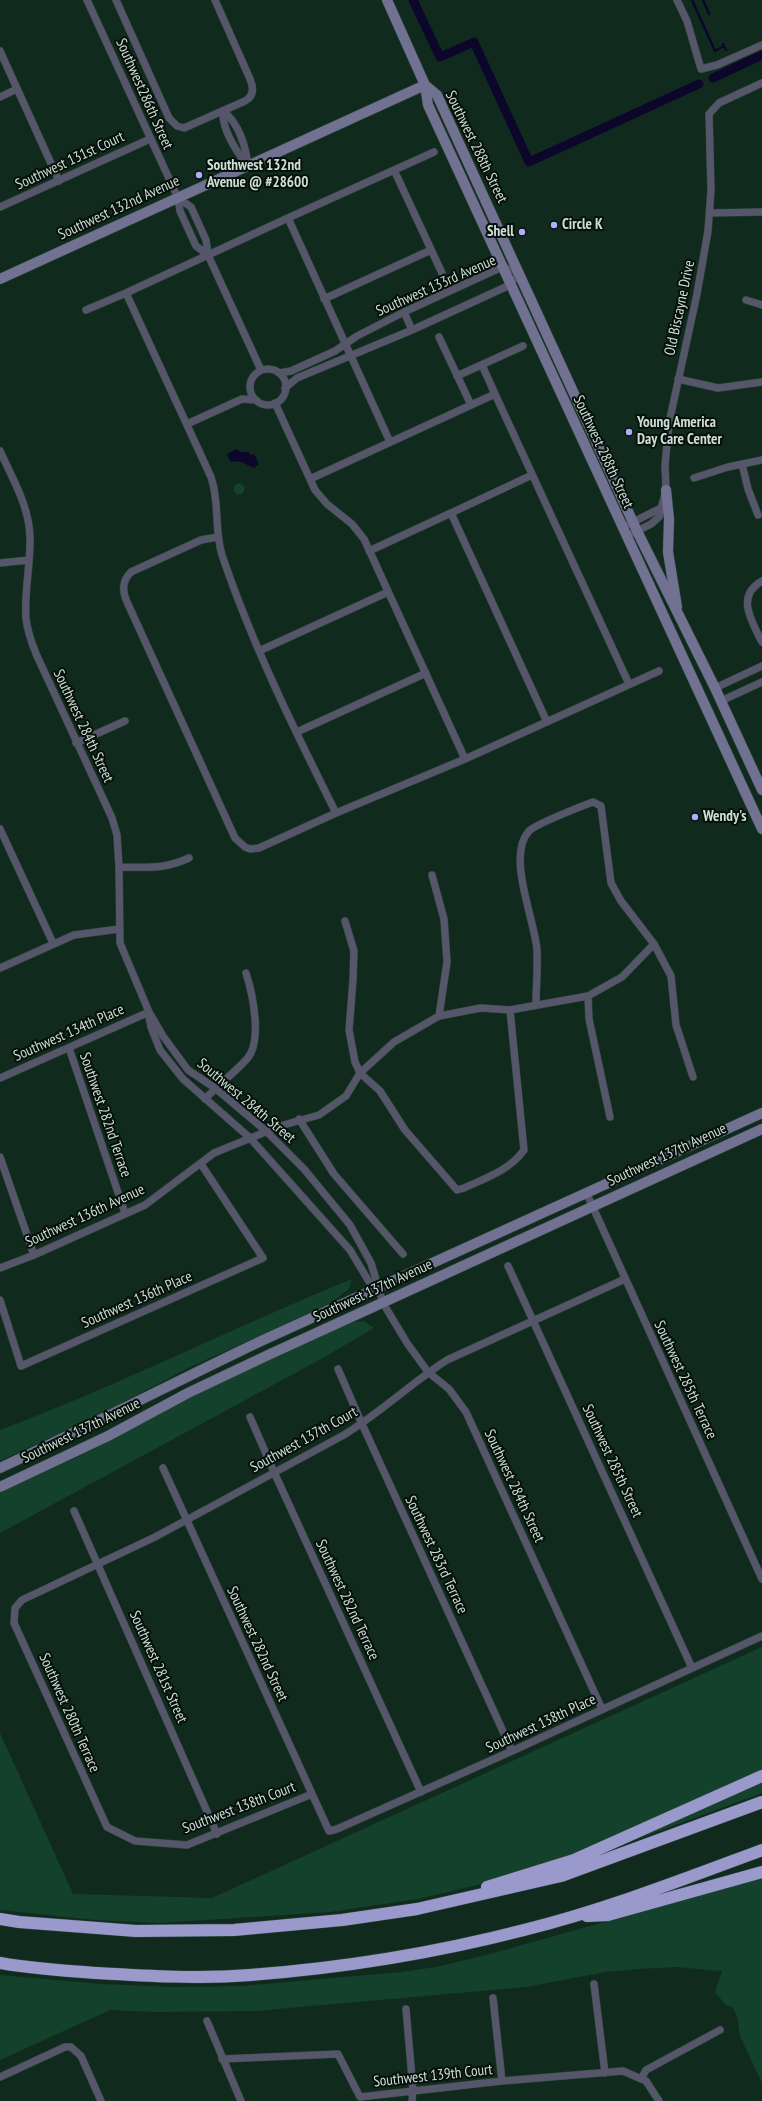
<!DOCTYPE html>
<style>
body{margin:0}
canvas{display:block;background:#112a1e}
</style>
<canvas width="762" height="2101"></canvas>
<script>
const ctx = document.querySelector('canvas').getContext('2d');
ctx.lineJoin = 'round';
function fill(path, color) { ctx.fillStyle = color; ctx.fill(path, 'evenodd'); }
function stroke(path, color, width, dash) { ctx.strokeStyle = color; ctx.lineWidth = width; ctx.lineCap = dash ? 'butt' : 'round'; ctx.setLineDash(dash || []); ctx.stroke(path); }
function write(font, color, halo, rows, align = 'center') {
  ctx.font = font + ' "PT Sans Narrow",sans-serif'; ctx.lineWidth = 4; ctx.setLineDash([]); ctx.textBaseline = 'middle'; ctx.strokeStyle = halo; ctx.fillStyle = color; for (const [text, x, y, turn = 0] of rows) {
    ctx.save(); ctx.translate(x, y); ctx.rotate((+turn || 0) * Math.PI / 180); ctx.textAlign = isNaN(turn) ? turn : align; if (halo) ctx.strokeText(text, 0, 0); ctx.fillText(text, 0, 0); ctx.restore();
  }
}
fill(new Path2D(`
 M233.5 489a5.5 5.5 0 1 1 11 0a5.5 5.5 0 1 1-11 0Z
 M 352,1279 L 349,1289 L 331,1303 L 188,1368 L 105,1412 L 0,1461 L 0,1430 C 120,1385 234,1327 352,1279 Z
 M 364,1321 L 374,1328 L 321,1359 L 0,1533 L 0,1493 L 90,1451 L 213,1386 L 353,1322 Z
 M 762,1647 L 762,1771 L 579,1853 L 486,1883 L 418,1899 L 330,1912 L 160,1923 L 95,1920 L 0,1910 L 0,1733 L 73,1894 L 212,1898 Z
 M 762,1780 L 762,1793 L 619,1846 Z
 M 762,1878 L 762,2083 L 740,2036 L 737,2016 L 733,2008 L 725,2004 L 715,1992 L 722,1971 L 677,1967 L 637,1969 L 605,1972 L 526,1987 L 255,2011 L 155,2012 L 110,2010 L 0,2060 L 0,1975 L 100,1984 L 175,1987 L 242,1986 L 401,1972 L 436,1967 L 490,1954 Z`), '#13412c');
fill(new Path2D(`
 M 237,449 L 240,452 L 249,452 L 250,455 L 254,454 L 259,464 L 254,468 L 241,462 L 230,461 L 227,454 Z`), '#0d062b');
stroke(new Path2D(`
 M 692,0 L 715,51 L 724,46
 M 703,0 L 709,14
 M 723,44 L 726,50`), '#0d062b', 2.5);
stroke(new Path2D(`
 M 413,0 L 440,57 L 474,42 L 529,162 L 699,84
 M 713,78 L 762,55`), '#0d062b', 9);
const street = new Path2D(`
 M 87,0 L 178,198 L 180,211 L 196,246 L 208,255
 M 116,0 L 169,118 L 177,126 L 184,128 L 245,101 C 254,96 254,88 250,79 L 215,0
 M 677,0 L 687,21 L 701,69 L 717,65 L 762,45
 M 0,51 L 59,181
 M 0,97 L 17,89
 M 223,111 C 239,123 246,147 248,166 C 236,151 222,130 223,111 Z
 M 394,170 L 442,273
 M 178,198 L 191,207 L 206,240 L 208,255 L 261,370
 M 0,207 L 150,139
 M 710,213 L 762,212
 M 126,293 L 288,218
 M 324,299 L 431,250
 M 746,300 L 762,305
 M 86,310 L 126,293 L 211,477 C 220,503 214,529 222,555 C 252,644 294,729 336,813
 M 404,312 L 412,330
 M 439,337 L 471,405
 M250 387a18 18 0 1 1 36 0a18 18 0 1 1-36 0Z
 M 279,373 L 291,371 L 335,351 L 357,336 L 404,312 L 502,267 L 519,272 L 510,285 L 412,330 L 297,378 L 285,388
 M 457,376 L 523,346
 M 678,379 L 718,388 L 762,382
 M 495,394 L 629,684
 M 275,403 L 315,490 L 327,504 L 352,524 L 364,539 L 465,759
 M 187,424 L 242,399 L 256,400
 M 390,442 L 288,218 L 434,152
 M 0,451 C 13,480 31,509 30,542 C 30,568 24,593 26,618 C 27,631 32,644 37,656 L 112,818 L 117,835 L 119,867 L 120,943 L 149,1012 L 163,1036 L 188,1070 L 215,1088 L 266,1131 L 304,1169 L 350,1225 L 371,1263 L 383,1303 L 407,1343 L 428,1372 L 449,1389 L 466,1412 L 602,1709
 M 742,464 L 748,489 L 758,515
 M 532,475 L 451,513 L 547,722
 M 694,478 L 728,467 L 762,460
 M 310,479 L 495,394 L 482,365
 M 629,524 L 663,507
 M 633,533 L 651,524 L 659,517 L 666,490 L 665,465 L 669,423 L 697,294 L 708,231 L 711,190 L 709,114 L 719,103 L 762,83
 M 218,537 L 201,540 L 131,572 C 122,581 122,590 127,602 L 235,838 L 245,847 L 250,849 L 259,848 L 336,813 L 465,759 L 659,671
 M 369,551 L 451,513
 M 0,563 L 29,560
 M 762,581 C 735,596 752,622 762,642
 M 259,651 L 388,592
 M 715,688 L 762,666
 M 721,701 L 762,682
 M 297,732 L 426,673
 M 76,743 L 125,721
 M 0,829 L 53,943
 M 119,867 C 146,867 163,870 189,858
 M 432,875 L 444,919 L 447,962 L 439,1016
 M 345,921 L 354,951 L 353,980 L 349,1030 L 355,1062 L 360,1073 L 380,1091 L 405,1130 L 457,1190 L 464,1188 C 486,1178 510,1170 524,1150 L 510,1010
 M 0,968 L 74,935 L 119,929
 M 588,996 L 589,1019 L 610,1117
 M 536,1005 C 536,987 538,968 537,950 C 535,920 506,856 529,831 C 536,824 582,806 593,802 L 601,806 L 611,883 L 621,901 L 654,944 L 671,976 L 676,1025 L 693,1077
 M 149,1017 L 151,1027 L 160,1050 L 183,1079 L 250,1138 L 350,1250 L 371,1285 L 378,1288
 M 69,1048 L 125,1213
 M 0,1078 L 149,1012
 M 205,1099 C 218,1085 233,1074 246,1060 C 263,1043 253,995 246,973
 M 299,1119 L 334,1174 L 403,1254
 M 0,1157 L 34,1255
 M 586,1192 L 762,1579
 M 508,1266 L 692,1668
 M 0,1268 L 34,1255 L 145,1205 L 214,1153 L 280,1126 L 319,1115 L 346,1096 L 360,1073 L 394,1042 L 439,1016 L 481,1008 L 510,1010 L 588,996 L 622,977 L 654,944
 M 0,1300 L 21,1366 L 263,1258 L 201,1164
 M 338,1369 L 362,1424 L 512,1751
 M 250,1417 L 274,1472 L 421,1792
 M 163,1468 L 329,1831 L 337,1829 L 512,1751 L 762,1636
 M 74,1511 L 217,1834
 M 312,1794 L 187,1845 L 135,1841 L 107,1827 L 14,1623 L 15,1608 L 22,1600 L 155,1537 L 342,1436 C 379,1414 411,1383 447,1360 L 625,1279
 M 594,1984 L 605,2073
 M 493,1998 L 502,2081
 M 406,2009 L 413,2090 L 412,2101
 M 207,2021 L 241,2101
 M 222,2059 L 338,2054 L 360,2097 L 502,2081 L 623,2071 L 646,2081 L 659,2101
 M 0,2077 L 65,2047 L 71,2047 L 81,2056 L 101,2101
 M 641,2079 L 646,2070 L 720,2030`);
const secondary = new Path2D(`
 M 387,0 L 425,85 L 428,105 L 762,829
 M 425,85 L 437,95 L 637,531 L 715,688 L 762,790
 M 0,279 L 425,85
 M 666,490 L 669,519 L 668,552 L 677,607
 M 0,1468 C 88,1427 173,1383 261,1341 L 762,1113
 M 0,1487 L 108,1436 L 188,1393 L 266,1356 L 762,1129`);
const highway = new Path2D(`
 M 487,1887 L 574,1860 L 762,1776
 M 587,1916 L 608,1915 L 762,1872
 M 0,1919 L 19,1922 L 136,1931 L 234,1930 L 342,1920 L 417,1909 L 561,1876 L 762,1802
 M 0,1963 C 32,1969 65,1971 97,1973 C 148,1976 200,1979 250,1975 C 342,1968 435,1953 524,1930 C 605,1910 684,1879 762,1850`);
stroke(street, '#2f473b', 8);
stroke(secondary, '#2f473b', 11);
stroke(highway, '#2f473b', 13);
stroke(street, '#56566a', 7);
stroke(secondary, '#717191', 10);
stroke(highway, '#9a99cb', 12);
for (const [x, y, r, color] of [
 [199,175,4,"#b0aefa"],
 [554,225,4,"#b0aefa"],
 [522,232,4,"#b0aefa"],
 [629,432,4,"#b0aefa"],
 [695,817,4,"#b0aefa"]
]) { const dot = new Path2D(); dot.arc(x, y, r, 0, 2 * Math.PI); ctx.fillStyle = color; ctx.fill(dot); stroke(dot, '#06100b', 1.5); }
write('15px', '#cfded5', '#06100b', [
 ["Southwest286th Street",144,94,66],
 ["Southwest 288th Street",476,147,64],
 ["Southwest 131st Court",70,161,-25],
 ["Southwest 132nd Avenue",119,208,-25],
 ["Southwest 133rd Avenue",436,286,-24],
 ["Old Biscayne Drive",680,308,-78],
 ["Southwest 288th Street",603,452,65],
 ["Southwest 284th Street",83,726,65],
 ["Southwest 134th Place",69,1033,-24],
 ["Southwest 284th Street",246,1101,40],
 ["Southwest 282nd Terrace",105,1115,71],
 ["Southwest 137th Avenue",667,1155,-25],
 ["Southwest 136th Avenue",85,1216,-25],
 ["Southwest 137th Avenue",373,1291,-25],
 ["Southwest 136th Place",137,1300,-24],
 ["Southwest 285th Terrace",685,1380,65],
 ["Southwest 137th Avenue",81,1431,-26],
 ["Southwest 137th Court",304,1440,-29],
 ["Southwest 285th Street",612,1461,65],
 ["Southwest 284th Street",514,1486,65],
 ["Southwest 283rd Terrace",436,1555,65],
 ["Southwest 282nd Terrace",347,1600,65],
 ["Southwest 282nd Street",257,1644,65],
 ["Southwest 281st Street",158,1667,66],
 ["Southwest 280th Terrace",69,1713,66],
 ["Southwest 138th Place",541,1724,-25],
 ["Southwest 138th Court",239,1808,-21],
 ["Southwest 139th Court",433,2076,-6]
]);
write('bold 15px', '#cfded5', '#06100b', [
 ["Southwest 132nd",207,166],
 ["Avenue @ #28600",207,183],
 ["Circle K",562,225],
 ["Shell",514,232,"right"],
 ["Young America",637,423],
 ["Day Care Center",637,440],
 ["Wendy's",703,817]
], 'left');
</script>
